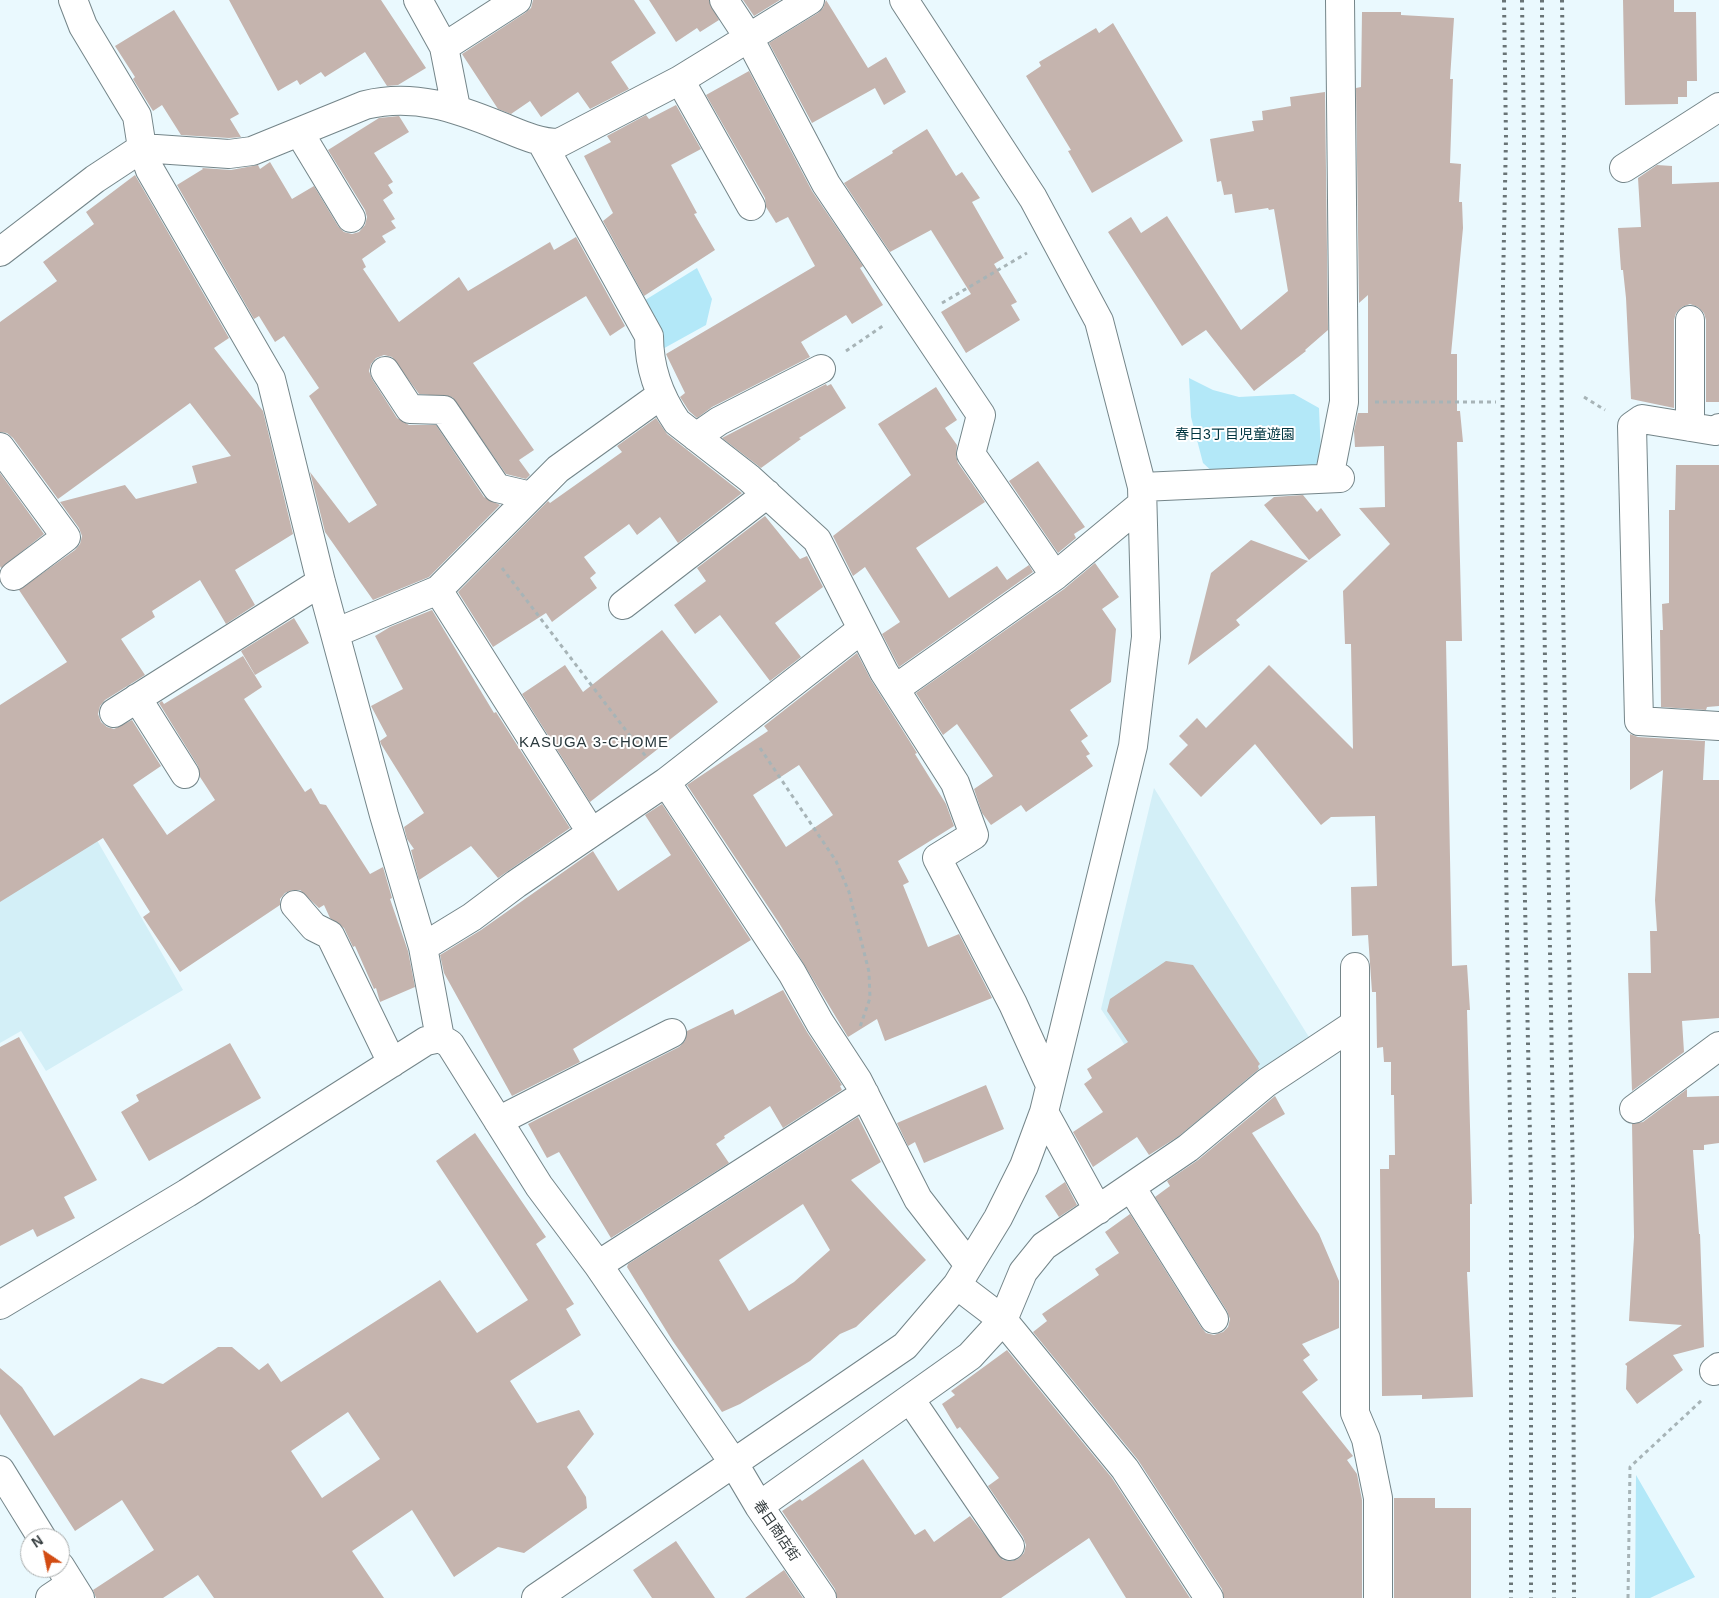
<!DOCTYPE html>
<meta charset="utf-8">
<style>
body{margin:0}
#map{position:relative;width:1719px;height:1598px;overflow:hidden;background:#eaf9fe;font-family:Helvetica,sans-serif}
canvas{display:block}
.north{position:absolute;left:20px;top:1528px;width:50px;height:50px;box-sizing:border-box;background:#fff;border:1px solid #adb1b1;border-radius:50%;rotate:326deg;font-size:14px;font-weight:700;line-height:20px;text-align:center;color:#333b3d}
.north::after{content:'';display:block;margin:auto;width:18px;height:22px;background:#d24c13;clip-path:polygon(50% 0,100% 100%,50% 72%,0 100%)}
</style>
<div id="map">
<canvas width="1719" height="1598"></canvas>
<div class="north">N</div>
</div>
<script>
const ctx = document.querySelector('canvas').getContext('2d');
ctx.lineJoin = 'round';
function fill(path, color) { ctx.fillStyle = color; ctx.fill(path, 'evenodd'); }
function stroke(path, color, width, dash) { ctx.strokeStyle = color; ctx.lineWidth = width; ctx.lineCap = dash ? 'butt' : 'round'; ctx.setLineDash(dash || []); ctx.stroke(path); }
function write(font, color, halo, rows, align = 'center') {
  ctx.font = font + ' Helvetica,"Noto Sans JP",sans-serif'; ctx.lineWidth = 4; ctx.setLineDash([]); ctx.textBaseline = 'middle'; ctx.strokeStyle = halo; ctx.fillStyle = color; for (const [text, x, y, turn = 0] of rows) {
    ctx.save(); ctx.translate(x, y); ctx.rotate((+turn || 0) * Math.PI / 180); ctx.textAlign = isNaN(turn) ? turn : align; if (halo) ctx.strokeText(text, 0, 0); ctx.fillText(text, 0, 0); ctx.restore();
  }
}
fill(new Path2D(`
 M 52,762 L 183,990 L 46,1071 L 21,1031 L 0,1043 L 0,780 Z
 M 1154,788 L 1312,1042 L 1186,1138 L 1101,1009 Z`), '#d3eff7');
fill(new Path2D(`
 M 697,268 L 712,299 L 706,325 L 659,351 L 642,302 Z
 M 1189,378 L 1213,390 L 1239,397 L 1294,394 L 1319,408 L 1321,455 L 1315,466 L 1216,475 L 1203,463 L 1191,417 Z
 M 1636,1475 L 1695,1577 L 1650,1598 L 1635,1598 Z`), '#b3e8f8');
fill(new Path2D(`
 M 229,0 L 381,0 L 426,68 L 398,85 L 387,86 L 365,52 L 325,77 L 321,72 L 300,85 L 297,80 L 278,91 Z
 M 533,0 L 634,0 L 656,33 L 611,62 L 629,89 L 590,109 L 578,92 L 541,117 L 530,101 L 511,114 L 498,109 L 462,54 L 525,13 L 531,8 Z
 M 649,0 L 709,0 L 719,20 L 700,32 L 697,28 L 676,42 Z
 M 743,0 L 780,0 L 754,16 Z
 M 826,0 L 868,68 L 886,57 L 906,92 L 884,105 L 875,88 L 812,123 L 769,43 L 818,13 L 823,8 Z
 M 1623,0 L 1674,0 L 1674,12 L 1696,12 L 1697,81 L 1687,81 L 1687,97 L 1678,97 L 1678,104 L 1625,105 Z
 M 174,10 L 239,114 L 230,119 L 241,137 L 229,138 L 181,135 L 162,105 L 153,111 L 133,79 L 135,77 L 115,46 Z
 M 1362,12 L 1401,12 L 1401,15 L 1454,18 L 1450,79 L 1453,79 L 1450,163 L 1461,164 L 1459,202 L 1462,202 L 1463,228 L 1451,354 L 1457,354 L 1457,411 L 1460,411 L 1463,442 L 1457,442 L 1462,641 L 1446,641 L 1452,966 L 1467,965 L 1470,1010 L 1467,1010 L 1472,1204 L 1470,1204 L 1470,1272 L 1467,1272 L 1473,1397 L 1422,1399 L 1422,1395 L 1382,1396 L 1380,1169 L 1389,1169 L 1389,1155 L 1395,1155 L 1394,1095 L 1391,1095 L 1391,1062 L 1384,1062 L 1383,1047 L 1377,1048 L 1376,992 L 1372,992 L 1368,935 L 1352,936 L 1351,887 L 1377,886 L 1375,816 L 1331,817 L 1321,825 L 1255,744 L 1201,797 L 1169,764 L 1188,745 L 1179,736 L 1197,718 L 1206,728 L 1269,665 L 1353,749 L 1351,644 L 1345,644 L 1343,591 L 1390,544 L 1359,508 L 1385,507 L 1384,446 L 1355,447 L 1354,431 L 1358,413 L 1368,413 L 1368,295 L 1359,303 L 1356,88 L 1361,87 Z
 M 1113,23 L 1183,141 L 1092,193 L 1068,151 L 1071,150 L 1026,76 L 1041,66 L 1039,62 L 1096,28 L 1099,33 Z
 M 749,71 L 812,191 L 863,266 L 860,268 L 883,305 L 852,324 L 846,315 L 801,342 L 810,357 L 712,407 L 697,418 L 689,411 L 680,397 L 685,393 L 666,354 L 815,266 L 788,217 L 776,223 L 766,207 L 765,198 L 706,95 Z
 M 1325,92 L 1328,330 L 1305,350 L 1306,351 L 1254,391 L 1206,330 L 1182,346 L 1108,232 L 1131,217 L 1141,233 L 1167,216 L 1241,330 L 1288,291 L 1274,209 L 1269,210 L 1268,208 L 1235,213 L 1232,194 L 1224,195 L 1221,181 L 1217,182 L 1210,139 L 1254,131 L 1252,121 L 1263,120 L 1262,111 L 1291,106 L 1290,97 Z
 M 676,105 L 701,149 L 671,165 L 697,213 L 694,214 L 715,250 L 644,296 L 603,221 L 613,213 L 584,156 L 611,142 L 607,136 L 646,115 L 649,119 Z
 M 399,116 L 409,132 L 374,153 L 393,182 L 388,185 L 393,193 L 383,200 L 395,219 L 391,221 L 396,228 L 382,236 L 386,242 L 362,259 L 366,267 L 363,269 L 399,322 L 459,277 L 468,291 L 550,242 L 554,250 L 576,237 L 625,326 L 610,336 L 586,296 L 473,363 L 534,450 L 519,460 L 530,475 L 526,479 L 506,474 L 452,397 L 419,394 L 392,357 L 384,355 L 376,358 L 371,364 L 369,371 L 372,379 L 397,418 L 409,425 L 436,425 L 484,497 L 500,505 L 429,577 L 373,600 L 325,532 L 310,472 L 349,523 L 377,505 L 309,396 L 319,388 L 284,336 L 275,342 L 259,316 L 254,319 L 177,185 L 203,169 L 202,168 L 231,170 L 258,165 L 260,169 L 270,162 L 292,199 L 314,186 L 338,226 L 344,232 L 352,234 L 359,232 L 365,225 L 367,217 L 365,210 L 328,150 L 379,118 Z
 M 927,129 L 956,176 L 962,172 L 980,198 L 972,202 L 1004,258 L 994,264 L 1017,302 L 1011,305 L 1020,320 L 966,353 L 941,312 L 971,294 L 931,230 L 890,252 L 844,183 L 893,153 L 892,151 Z
 M 1657,165 L 1672,166 L 1672,184 L 1719,182 L 1719,402 L 1706,402 L 1706,320 L 1704,313 L 1698,307 L 1690,304 L 1682,307 L 1676,313 L 1674,320 L 1674,408 L 1631,399 L 1626,298 L 1623,270 L 1621,270 L 1618,228 L 1641,227 L 1638,178 Z
 M 135,175 L 229,338 L 214,348 L 263,411 L 293,534 L 235,570 L 255,605 L 226,624 L 200,580 L 152,611 L 155,617 L 121,639 L 145,675 L 105,700 L 100,706 L 98,714 L 101,722 L 107,727 L 114,729 L 132,720 L 161,766 L 133,785 L 167,835 L 215,800 L 200,777 L 198,766 L 159,703 L 162,701 L 164,704 L 243,656 L 262,687 L 244,699 L 305,792 L 311,788 L 320,804 L 326,805 L 370,874 L 383,867 L 392,898 L 390,899 L 408,951 L 415,987 L 380,1002 L 376,988 L 374,989 L 355,946 L 353,947 L 344,928 L 330,918 L 324,905 L 319,908 L 300,890 L 293,890 L 285,893 L 280,899 L 280,905 L 180,972 L 143,917 L 150,912 L 103,838 L 0,902 L 0,705 L 67,662 L 19,590 L 75,550 L 80,544 L 82,536 L 79,528 L 60,502 L 125,485 L 136,499 L 197,483 L 192,466 L 231,456 L 190,403 L 58,499 L 13,438 L 7,433 L 0,432 L 0,322 L 57,281 L 43,262 L 94,224 L 86,212 Z
 M 826,384 L 827,386 L 831,384 L 846,408 L 799,438 L 801,439 L 761,468 L 722,438 Z
 M 936,387 L 957,420 L 945,428 L 957,445 L 956,456 L 958,463 L 985,502 L 916,548 L 949,598 L 997,566 L 1007,580 L 1029,565 L 1033,572 L 899,667 L 882,634 L 900,622 L 865,567 L 853,576 L 833,536 L 911,475 L 878,424 Z
 M 656,418 L 667,434 L 742,493 L 678,543 L 660,517 L 637,535 L 629,524 L 584,557 L 596,573 L 590,578 L 597,588 L 552,622 L 546,613 L 493,647 L 458,592 L 548,501 L 550,503 L 622,452 L 617,446 Z
 M 1038,461 L 1085,527 L 1074,534 L 1076,538 L 1058,553 L 1009,481 Z
 M 1676,465 L 1719,465 L 1719,706 L 1707,707 L 1706,710 L 1661,707 L 1660,630 L 1663,630 L 1662,604 L 1669,603 L 1669,510 L 1675,510 Z
 M 0,473 L 44,534 L 1,568 L 0,566 Z
 M 1303,495 L 1317,512 L 1321,508 L 1341,535 L 1309,560 L 1264,505 L 1274,497 Z
 M 765,516 L 800,559 L 807,556 L 823,587 L 775,623 L 801,657 L 770,681 L 720,615 L 695,634 L 674,605 L 706,581 L 697,568 Z
 M 1251,540 L 1308,561 L 1236,620 L 1240,625 L 1188,665 L 1211,573 Z
 M 1095,563 L 1119,597 L 1102,609 L 1116,629 L 1111,682 L 1070,710 L 1088,736 L 1081,741 L 1090,754 L 1086,756 L 1093,766 L 1026,812 L 1021,805 L 991,825 L 982,813 L 974,789 L 993,776 L 957,724 L 943,735 L 916,693 L 1064,589 Z
 M 432,610 L 494,713 L 496,712 L 570,828 L 498,878 L 471,846 L 419,880 L 411,850 L 414,849 L 407,839 L 404,827 L 424,813 L 381,744 L 380,741 L 387,736 L 371,706 L 403,689 L 375,636 L 390,627 Z
 M 294,618 L 309,643 L 255,675 L 241,651 Z
 M 662,630 L 718,702 L 590,802 L 522,694 L 565,665 L 583,692 Z
 M 857,653 L 871,680 L 917,753 L 915,754 L 946,804 L 954,826 L 898,861 L 909,882 L 903,885 L 928,947 L 959,934 L 992,998 L 885,1041 L 877,1019 L 848,1037 L 779,923 L 687,785 L 768,731 L 764,726 ZM 799,765 L 833,815 L 786,847 L 753,795 Z
 M 1630,734 L 1638,737 L 1705,741 L 1703,780 L 1719,780 L 1719,1018 L 1682,1021 L 1684,1052 L 1632,1091 L 1628,973 L 1651,973 L 1650,931 L 1657,931 L 1655,900 L 1663,770 L 1630,790 Z
 M 662,804 L 751,940 L 573,1049 L 580,1062 L 512,1096 L 444,973 L 440,955 L 481,930 L 593,851 L 618,891 L 671,855 L 645,815 Z
 M 1166,961 L 1193,965 L 1260,1064 L 1258,1066 L 1259,1069 L 1179,1136 L 1149,1155 L 1137,1137 L 1093,1167 L 1073,1132 L 1103,1112 L 1084,1084 L 1092,1078 L 1087,1069 L 1128,1042 L 1107,1011 L 1110,999 Z
 M 783,990 L 807,1032 L 842,1085 L 840,1086 L 842,1090 L 783,1128 L 770,1106 L 724,1136 L 725,1138 L 716,1144 L 729,1163 L 611,1238 L 559,1152 L 547,1158 L 528,1124 L 679,1047 L 685,1041 L 687,1031 L 733,1009 L 735,1015 Z
 M 19,1037 L 97,1180 L 64,1197 L 75,1218 L 37,1237 L 33,1229 L 0,1246 L 0,1047 Z
 M 230,1043 L 261,1098 L 149,1161 L 121,1112 L 139,1101 L 136,1095 Z
 M 986,1085 L 1004,1129 L 924,1163 L 915,1142 L 908,1146 L 897,1123 Z
 M 1687,1089 L 1687,1097 L 1719,1096 L 1719,1143 L 1704,1145 L 1704,1150 L 1693,1150 L 1699,1234 L 1700,1234 L 1704,1347 L 1673,1355 L 1683,1370 L 1637,1404 L 1626,1389 L 1627,1366 L 1625,1364 L 1682,1325 L 1629,1321 L 1634,1237 L 1632,1124 L 1643,1122 Z
 M 1275,1096 L 1285,1114 L 1252,1133 L 1319,1234 L 1339,1281 L 1339,1328 L 1302,1344 L 1310,1355 L 1303,1360 L 1318,1380 L 1302,1392 L 1353,1456 L 1347,1460 L 1357,1474 L 1362,1500 L 1362,1598 L 1224,1598 L 1222,1589 L 1138,1460 L 1033,1332 L 1047,1321 L 1042,1314 L 1099,1275 L 1095,1269 L 1119,1253 L 1105,1232 L 1130,1214 L 1201,1327 L 1206,1333 L 1214,1335 L 1223,1332 L 1228,1327 L 1230,1319 L 1227,1311 L 1155,1197 L 1170,1186 L 1167,1181 L 1198,1160 Z
 M 858,1117 L 881,1162 L 851,1180 L 926,1260 L 856,1327 L 840,1334 L 810,1361 L 740,1404 L 722,1412 L 672,1340 L 627,1267 L 628,1264 ZM 803,1204 L 830,1250 L 794,1282 L 749,1311 L 719,1260 Z
 M 475,1133 L 546,1237 L 536,1244 L 574,1304 L 566,1309 L 581,1335 L 510,1381 L 537,1423 L 579,1410 L 594,1434 L 567,1467 L 586,1497 L 587,1508 L 524,1553 L 498,1547 L 454,1577 L 412,1510 L 352,1551 L 384,1598 L 214,1598 L 198,1575 L 163,1598 L 96,1598 L 93,1590 L 154,1550 L 122,1500 L 75,1531 L 0,1414 L 0,1368 L 22,1387 L 54,1436 L 141,1378 L 163,1384 L 218,1347 L 232,1347 L 259,1370 L 268,1363 L 281,1382 L 440,1280 L 477,1333 L 528,1300 L 436,1161 ZM 348,1412 L 380,1459 L 322,1498 L 291,1451 Z
 M 1065,1182 L 1077,1205 L 1059,1217 L 1045,1196 Z
 M 1007,1350 L 1112,1478 L 1190,1598 L 1126,1598 L 1089,1538 L 1001,1598 L 837,1598 L 835,1589 L 782,1511 L 800,1499 L 802,1501 L 863,1459 L 915,1535 L 925,1529 L 934,1542 L 970,1516 L 1003,1560 L 1012,1561 L 1018,1559 L 1024,1553 L 1026,1545 L 1023,1537 L 988,1486 L 999,1478 L 960,1427 L 957,1429 L 942,1404 L 955,1395 L 951,1391 Z
 M 1394,1498 L 1435,1498 L 1435,1508 L 1471,1508 L 1471,1598 L 1394,1598 Z
 M 676,1541 L 715,1598 L 652,1598 L 633,1570 Z
 M 784,1570 L 803,1598 L 745,1598 Z`), '#c5b4ae');
const minor = new Path2D(`
 M 73,0 L 83,26 L 137,116 L 142,148 L 150,170 L 271,379 L 321,582 L 384,815 L 423,947 L 440,1038
 M 418,0 L 444,47 L 456,108
 M 724,0 L 749,38 L 826,184 L 981,415 L 971,454 L 1055,576 L 1142,504
 M 444,47 L 517,0
 M 680,80 L 751,206
 M 299,132 L 351,218
 M 542,143 L 649,336 C 649,367 659,396 677,422 L 749,478 L 817,540 L 884,672 L 955,783 L 974,835 L 937,858 L 1013,1004 L 1049,1083
 M 1624,168 L 1719,107
 M 0,252 L 95,179 L 142,148 L 229,154 L 252,151 L 365,105 C 414,93 456,108 500,126 C 520,134 538,143 559,143 L 680,80 L 810,0
 M 1690,320 L 1690,427
 M 385,371 L 410,409 L 444,410 L 497,488 L 531,496
 M 1719,428 L 1715,431 L 1642,419 L 1632,426 L 1639,721 L 1719,726
 M 696,437 L 719,421 L 821,369
 M 0,447 L 66,537 L 14,576
 M 1329,478 L 1344,402 L 1340,0
 M 1142,487 L 1340,478
 M 438,590 L 591,832
 M 623,605 L 767,494
 M 335,633 L 438,590 L 558,469 L 661,395
 M 895,689 L 1055,576
 M 137,698 L 185,774
 M 114,713 L 321,582
 M 666,782 L 792,973 L 820,1023 L 858,1081 L 918,1199 L 969,1265
 M 295,905 L 314,927 L 330,935 L 392,1063
 M 423,947 L 472,917 L 516,884 L 666,782 L 862,629
 M 1355,967 L 1355,1413 L 1366,1439 L 1378,1498 L 1378,1598
 M 1634,1109 L 1719,1046
 M 1044,1112 L 1098,1210
 M 498,1121 L 672,1033
 M 1131,1187 L 1214,1319
 M 598,1265 L 865,1094
 M 957,1285 L 1003,1320 L 1125,1469 L 1209,1598
 M 0,1305 L 187,1193 L 426,1041 L 440,1038 L 450,1044 L 539,1186 L 598,1265 L 733,1462 L 759,1506 L 822,1598
 M 1714,1371 L 1719,1367
 M 910,1399 L 1010,1546
 M 0,1470 L 42,1538
 M 759,1506 L 970,1356 L 1003,1320 L 1023,1272 L 1044,1246 L 1188,1148 L 1266,1083 L 1355,1024
 M 60,1566 L 80,1598
 M 50,1598 L 71,1584
 M 536,1598 L 905,1346 L 957,1285 L 998,1218 L 1024,1166 L 1044,1112 L 1133,746 L 1146,637 L 1142,487 L 1099,321 L 1033,198 L 904,0`);
stroke(minor, '#748589', 30);
stroke(new Path2D(`
 M 942,303 L 1027,253
 M 846,351 L 884,325
 M 1584,397 L 1605,410
 M 1375,402 L 1496,402
 M 502,568 L 647,758
 M 760,748 L 836,861 L 849,892 L 869,972 L 870,998 L 860,1027
 M 1628,1598 L 1630,1467 L 1702,1400`), '#a7b4b7', 3, [4, 4]);
stroke(minor, '#fff', 28);
stroke(new Path2D(`
 M 1504,0 L 1506,138 L 1503,283 L 1502,601 L 1511,1184 L 1511,1598
 M 1522,0 L 1524,137 L 1522,601 L 1524,855 L 1531,1184 L 1531,1598
 M 1542,0 L 1544,601 L 1554,1184 L 1554,1598
 M 1562,0 L 1564,136 L 1561,283 L 1563,600 L 1573,1183 L 1574,1598`), '#697476', 4, [2.5, 5]);
write('14px', '#003641', '#fff', [
 ["春日3丁目児童遊園",1235,435]
]);
write('14px', '#333b3d', '#fff', [
 ["春日商店街",776,1531,56]
]);
ctx.letterSpacing = '1px';
write('15px', '#2a393d', '#fff', [
 ["KASUGA 3-CHOME",594,743]
]);
ctx.letterSpacing = '0px';
</script>
